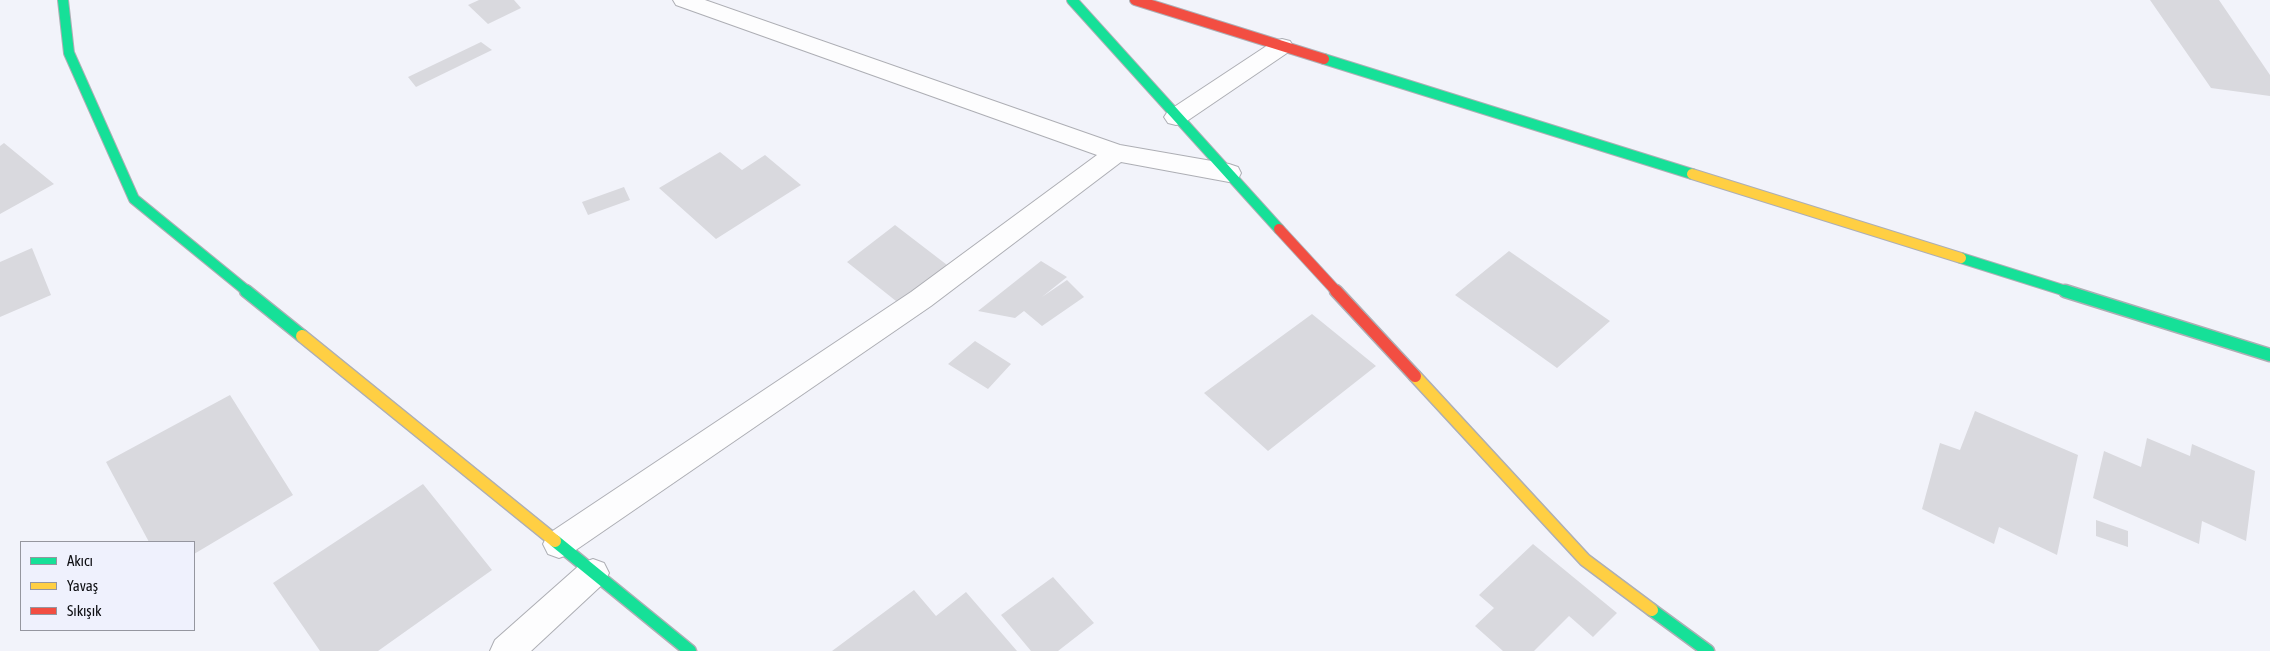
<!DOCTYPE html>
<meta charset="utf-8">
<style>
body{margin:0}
#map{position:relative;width:2270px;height:651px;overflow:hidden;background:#f2f3fa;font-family:"Asap Condensed",sans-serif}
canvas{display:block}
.legend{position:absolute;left:20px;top:541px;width:175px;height:90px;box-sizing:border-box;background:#eff1fd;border:1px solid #95969f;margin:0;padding:6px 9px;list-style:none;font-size:15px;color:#0d0e12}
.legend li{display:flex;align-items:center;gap:10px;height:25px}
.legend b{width:25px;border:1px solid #95969f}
</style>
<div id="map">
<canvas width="2270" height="651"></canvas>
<ul class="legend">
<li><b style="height:6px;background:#16e098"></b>Akıcı</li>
<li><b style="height:6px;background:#ffcf43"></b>Yavaş</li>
<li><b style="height:6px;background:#f24e42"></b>Sıkışık</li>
</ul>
</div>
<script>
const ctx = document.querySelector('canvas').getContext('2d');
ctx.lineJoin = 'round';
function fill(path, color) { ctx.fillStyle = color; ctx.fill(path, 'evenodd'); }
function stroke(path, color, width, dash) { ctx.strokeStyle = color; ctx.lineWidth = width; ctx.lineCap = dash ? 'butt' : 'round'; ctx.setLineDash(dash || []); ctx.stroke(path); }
fill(new Path2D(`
 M 479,0 L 514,0 L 521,8 L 488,24 L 468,5 Z
 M 2150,0 L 2219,0 L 2270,75 L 2270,96 L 2211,88 Z
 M 481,42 L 492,50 L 416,87 L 408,77 Z
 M 4,143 L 54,184 L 0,214 L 0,146 Z
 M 720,152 L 742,170 L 765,155 L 801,185 L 716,239 L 659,188 Z
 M 624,187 L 630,200 L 588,215 L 582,202 Z
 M 895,225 L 951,268 L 901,305 L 847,262 Z
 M 32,248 L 51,295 L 0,317 L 0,262 Z
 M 1509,251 L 1610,321 L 1557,368 L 1455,295 Z
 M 1041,261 L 1067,277 L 1042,297 L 1067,280 L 1084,297 L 1042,326 L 1024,311 L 1015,318 L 978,311 Z
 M 1312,314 L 1376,366 L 1268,451 L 1204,393 Z
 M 975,341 L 1011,364 L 988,389 L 948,364 Z
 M 230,395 L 293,495 L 194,554 L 194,542 L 149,542 L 106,462 Z
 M 1975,411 L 2078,455 L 2057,555 L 1999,527 L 1994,544 L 1922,509 L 1940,443 L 1960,450 Z
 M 2147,438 L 2190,456 L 2192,444 L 2255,471 L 2246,541 L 2202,521 L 2199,544 L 2093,498 L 2104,451 L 2141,467 Z
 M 423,484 L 492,570 L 378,651 L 320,651 L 273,583 Z
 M 2096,520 L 2128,531 L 2128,547 L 2096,536 Z
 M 1533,544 L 1617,613 L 1593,637 L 1569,616 L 1534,651 L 1503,651 L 1475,626 L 1494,608 L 1479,595 Z
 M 1053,577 L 1094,623 L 1058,651 L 1031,651 L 1001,615 Z
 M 914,590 L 936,616 L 966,592 L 1017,651 L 832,651 Z`), '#d9d9de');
const street = new Path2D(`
 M 673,0 L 705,0 L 1120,145 L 1229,164 L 1238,167 L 1241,173 L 1238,179 L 1229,182 L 1121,162 L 931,306 L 570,554 L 559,558 L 548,554 L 543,544 L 548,534 L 911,292 L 1097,155 L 676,5 Z
 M 1282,39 L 1290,41 L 1293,46 L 1290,51 L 1184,123 L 1176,125 L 1168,123 L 1164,117 L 1168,111 L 1274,41 Z
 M 593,559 L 604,563 L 609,573 L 604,583 L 531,651 L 490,651 L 495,640 L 582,563 Z`);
const fastFar1 = new Path2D(`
 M 63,0 L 69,53 L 134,199 L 248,292
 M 1072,0 L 1279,229
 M 1324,59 L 1692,174
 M 1961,258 L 2069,292`);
const fast = new Path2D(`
 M 246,291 L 302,336
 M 2065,291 L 2270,355
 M 555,541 L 690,651
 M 1652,610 L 1708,651`);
const slowFar1 = new Path2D(`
 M 1692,174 L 1961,258`);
const slow = new Path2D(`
 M 302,336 L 555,541
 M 1415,376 L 1585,560 L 1652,610`);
const jamFar1 = new Path2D(`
 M 1135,0 L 1324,59
 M 1279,229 L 1337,292`);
const jam = new Path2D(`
 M 1336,291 L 1415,376`);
stroke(street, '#adaeb4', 2);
stroke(fastFar1, '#adaeb4', 12);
stroke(fast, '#adaeb4', 15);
stroke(slowFar1, '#adaeb4', 12);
stroke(slow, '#adaeb4', 15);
stroke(jamFar1, '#adaeb4', 12);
stroke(jam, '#adaeb4', 15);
fill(street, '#fdfdfe');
stroke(fastFar1, '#16e098', 10);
stroke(fast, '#16e098', 12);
stroke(slowFar1, '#ffcf43', 10);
stroke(slow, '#ffcf43', 12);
stroke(jamFar1, '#f24e42', 10);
stroke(jam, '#f24e42', 12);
</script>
